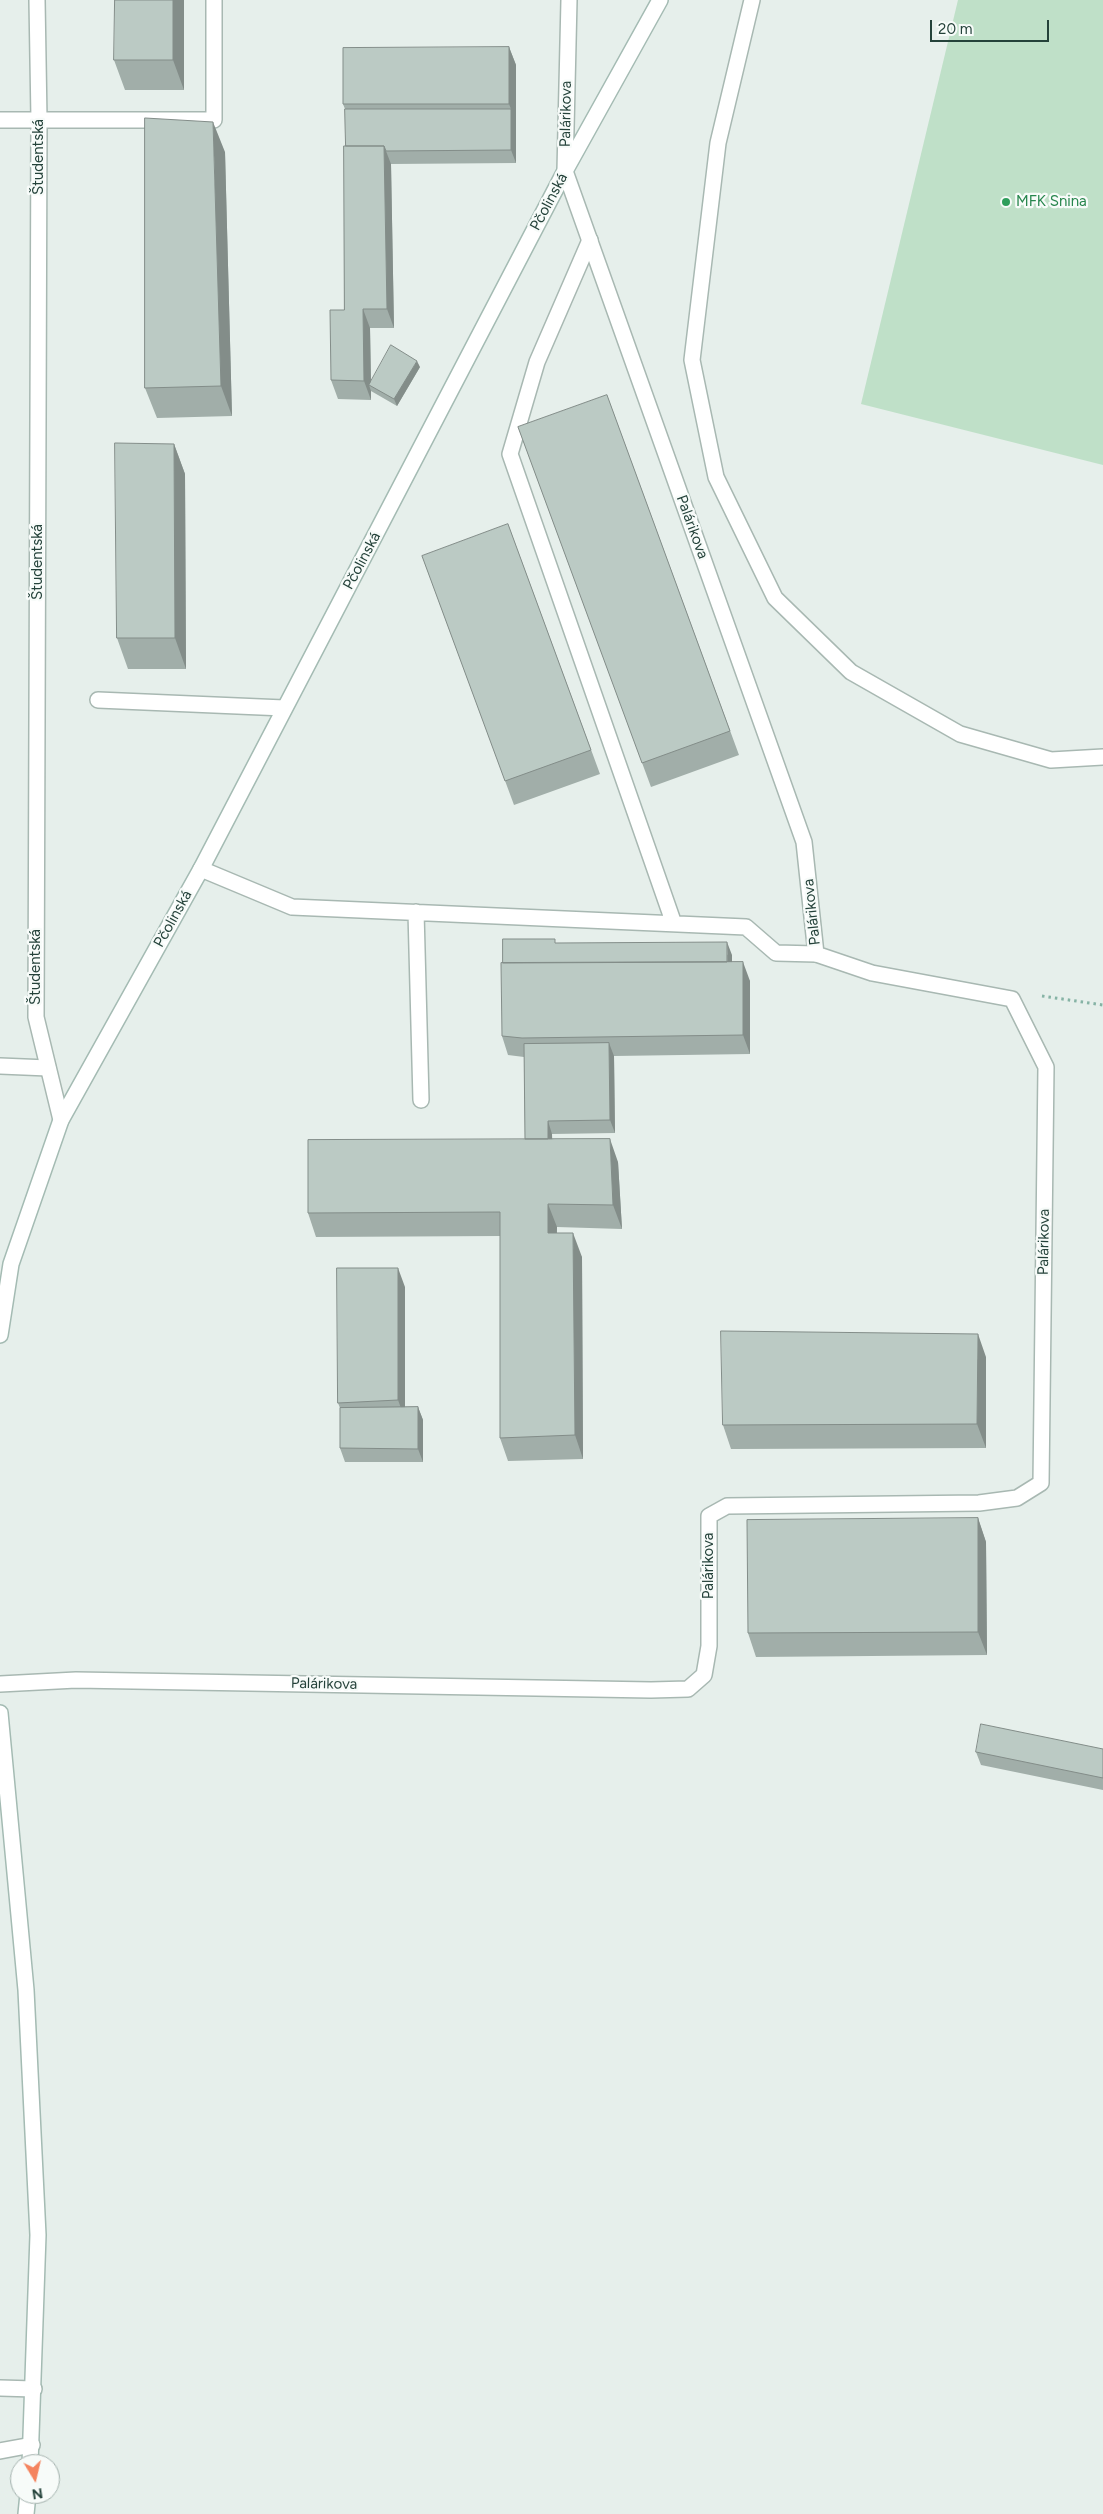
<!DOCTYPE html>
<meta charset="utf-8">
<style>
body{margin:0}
#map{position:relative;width:1103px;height:2514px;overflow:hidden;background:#e6efeb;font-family:Figtree,sans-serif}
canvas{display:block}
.north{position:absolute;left:10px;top:2454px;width:50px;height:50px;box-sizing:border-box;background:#f7fbf9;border:1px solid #a3b1ad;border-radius:50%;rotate:171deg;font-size:14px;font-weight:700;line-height:20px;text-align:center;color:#24423a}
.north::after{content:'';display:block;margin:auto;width:18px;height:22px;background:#f4845f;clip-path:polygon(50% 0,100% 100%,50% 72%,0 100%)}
.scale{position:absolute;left:930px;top:20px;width:119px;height:22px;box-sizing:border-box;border:2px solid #24423a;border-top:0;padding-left:6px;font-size:15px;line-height:18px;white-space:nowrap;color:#24423a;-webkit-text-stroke:4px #f7fbf9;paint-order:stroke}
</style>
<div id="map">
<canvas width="1103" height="2514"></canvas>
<div class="north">N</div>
<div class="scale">20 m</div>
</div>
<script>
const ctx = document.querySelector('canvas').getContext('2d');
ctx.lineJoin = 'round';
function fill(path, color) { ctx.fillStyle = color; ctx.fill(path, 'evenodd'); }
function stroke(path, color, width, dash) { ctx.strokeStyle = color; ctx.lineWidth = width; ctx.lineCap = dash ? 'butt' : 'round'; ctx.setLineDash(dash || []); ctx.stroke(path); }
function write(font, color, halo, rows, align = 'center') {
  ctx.font = font + ' Figtree,sans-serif'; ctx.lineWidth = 4.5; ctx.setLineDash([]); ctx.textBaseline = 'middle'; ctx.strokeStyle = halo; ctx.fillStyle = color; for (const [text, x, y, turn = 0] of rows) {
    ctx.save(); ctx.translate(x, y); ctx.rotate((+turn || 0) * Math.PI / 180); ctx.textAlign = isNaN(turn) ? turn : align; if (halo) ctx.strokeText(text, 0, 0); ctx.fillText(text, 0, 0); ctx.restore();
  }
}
fill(new Path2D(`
 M 958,0 L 1103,0 L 1103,465 L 861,404 Z`), '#bfe0c8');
const lane = new Path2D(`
 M 752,0 L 718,143 L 692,360 L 716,477 L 775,598 L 851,672 L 960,734 L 1051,760 L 1103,757
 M 0,120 L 214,120 L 214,0
 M 590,240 L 537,362 L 510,454 L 674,924
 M 98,700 L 284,708
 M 201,869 L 292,907 L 746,927 L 776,953 L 816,954
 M 416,912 L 421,1100
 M 0,1066 L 48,1068
 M 0,2388 L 34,2389
 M 0,2451 L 32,2445`);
const street = new Path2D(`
 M 37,0 L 39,119 L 36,1017 L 61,1120
 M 0,1684 L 76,1680 L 651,1690 L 688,1689 L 704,1675 L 709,1646 L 709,1516 L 727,1506 L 979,1503 L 1017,1498 L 1041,1483 L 1046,1067 L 1012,999 L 872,973 L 816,954 L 804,842 L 565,171 L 569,0`);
const secondary = new Path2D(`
 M 0,1335 L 11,1264 L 61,1120 L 201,869 L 565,171 L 660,0
 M 0,1713 L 26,1990 L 38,2235 L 30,2464
 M 26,2514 L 28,2494`);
stroke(lane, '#a8b8b2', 18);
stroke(street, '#a8b8b2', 18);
stroke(secondary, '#a4bbb3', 18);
stroke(new Path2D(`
 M 1042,996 L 1103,1005`), '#86b3a5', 3, [2.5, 4]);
stroke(lane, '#fff', 15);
stroke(street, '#fff', 15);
stroke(secondary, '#fff', 15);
fill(new Path2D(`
 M 184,0 L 184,90 L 125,90 L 114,60 Z
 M 509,47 L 516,65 L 516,163 L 391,164 L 394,328 L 370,328 L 371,381 L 420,367 L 397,406 L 371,391 L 371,400 L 338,399 L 331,380 L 344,310 L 346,146 L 345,109 L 343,104 Z
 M 225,152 L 232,416 L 157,418 L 145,388 Z
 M 607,395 L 739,755 L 651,787 L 518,427 Z
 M 174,444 L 185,474 L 186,669 L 128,669 L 117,638 Z
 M 508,524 L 600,774 L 514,805 L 422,556 Z
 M 557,943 L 732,955 L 732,962 L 750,981 L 750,1054 L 614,1056 L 615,1133 L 552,1134 L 552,1139 L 618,1162 L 622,1229 L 557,1227 L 557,1233 L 582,1257 L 583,1459 L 508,1461 L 500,1438 L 500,1236 L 316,1237 L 308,1213 L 525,1139 L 524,1057 L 508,1055 L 502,1036 L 503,963 Z
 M 405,1287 L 405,1407 L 418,1407 L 423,1420 L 423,1462 L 345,1462 L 340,1448 L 340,1408 L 338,1403 Z
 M 986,1357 L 986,1448 L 731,1449 L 723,1425 Z
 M 978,1518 L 986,1542 L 987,1655 L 756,1657 L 748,1633 Z
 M 1103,1749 L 1103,1790 L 981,1765 L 976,1752 Z`), '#a1aea9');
fill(new Path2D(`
 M 173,0 L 184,0 L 184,90 L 173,60 Z
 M 509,47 L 516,65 L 516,163 L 511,150 L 511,109 L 509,104 Z
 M 213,122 L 225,152 L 232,416 L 221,386 Z
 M 384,146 L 391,164 L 394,328 L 387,309 Z
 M 363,309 L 370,328 L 371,386 L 369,385 L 371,391 L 371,400 L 364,381 Z
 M 417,361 L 420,367 L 397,406 L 394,399 Z
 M 174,444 L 185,474 L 186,669 L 175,638 Z
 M 727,942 L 732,955 L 732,982 L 728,969 Z
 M 743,962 L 750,981 L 750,1054 L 743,1035 Z
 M 609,1043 L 614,1056 L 615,1133 L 610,1120 Z
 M 548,1121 L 552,1134 L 553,1163 L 548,1150 Z
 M 610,1139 L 618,1162 L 622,1229 L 613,1205 Z
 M 548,1204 L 557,1227 L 556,1256 L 548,1233 Z
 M 573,1233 L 582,1257 L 583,1459 L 575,1435 Z
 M 398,1268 L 405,1287 L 405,1419 L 398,1400 Z
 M 978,1334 L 986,1357 L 986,1448 L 977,1424 Z
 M 418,1407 L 423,1420 L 423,1462 L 418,1449 Z
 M 978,1518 L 986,1542 L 987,1655 L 978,1632 Z`), '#838d89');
const building = new Path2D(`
 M 115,0 L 173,0 L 173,60 L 114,60 Z
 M 509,47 L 509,104 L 343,104 L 343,48 Z
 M 345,109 L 511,109 L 511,150 L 386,151 L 384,146 L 346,146 Z
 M 145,118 L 213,122 L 221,386 L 145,388 Z
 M 344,146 L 384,146 L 387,309 L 363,309 L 364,381 L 331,380 L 330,310 L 344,310 Z
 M 391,345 L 417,361 L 394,399 L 369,385 Z
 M 607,395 L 730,731 L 642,763 L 518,427 Z
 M 115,443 L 174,444 L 175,638 L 117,638 Z
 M 508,524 L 591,750 L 505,781 L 422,556 Z
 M 503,939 L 555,939 L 555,943 L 727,942 L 727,962 L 503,963 Z
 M 743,962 L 743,1035 L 522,1038 L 502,1036 L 501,963 Z
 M 609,1043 L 610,1120 L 548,1121 L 548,1139 L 525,1139 L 524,1044 Z
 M 610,1139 L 613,1205 L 548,1204 L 548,1233 L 573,1233 L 575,1435 L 500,1438 L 500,1212 L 308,1213 L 308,1140 Z
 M 337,1268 L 398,1268 L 398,1400 L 338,1403 Z
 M 721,1331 L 978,1334 L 977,1424 L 723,1425 Z
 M 418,1407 L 418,1449 L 340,1448 L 340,1408 Z
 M 978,1518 L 978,1632 L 748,1633 L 747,1520 Z
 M 981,1724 L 1103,1749 L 1103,1778 L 976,1752 Z`);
fill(building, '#bbcac4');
stroke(building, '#838d89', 1);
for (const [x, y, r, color] of [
 [1006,202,5,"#2e9e5b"]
]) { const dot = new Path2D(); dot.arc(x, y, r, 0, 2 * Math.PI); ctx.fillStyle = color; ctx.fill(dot); stroke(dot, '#f7fbf9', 2); }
write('15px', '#24423a', '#f7fbf9', [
 ["Palárikova",566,114,-89],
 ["Študentská",39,157,-90],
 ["Pčolinská",549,202,-62],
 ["Palárikova",692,527,70],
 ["Pčolinská",362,561,-62],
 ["Študentská",38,562,-90],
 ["Palárikova",812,912,-96],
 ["Pčolinská",173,919,-61],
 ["Študentská",36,967,-90],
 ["Palárikova",1044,1242,-89],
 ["Palárikova",709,1566,-90],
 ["Palárikova",324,1684,1]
]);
write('15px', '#27864d', '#f7fbf9', [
 ["MFK Snina",1016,202]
], 'left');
</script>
